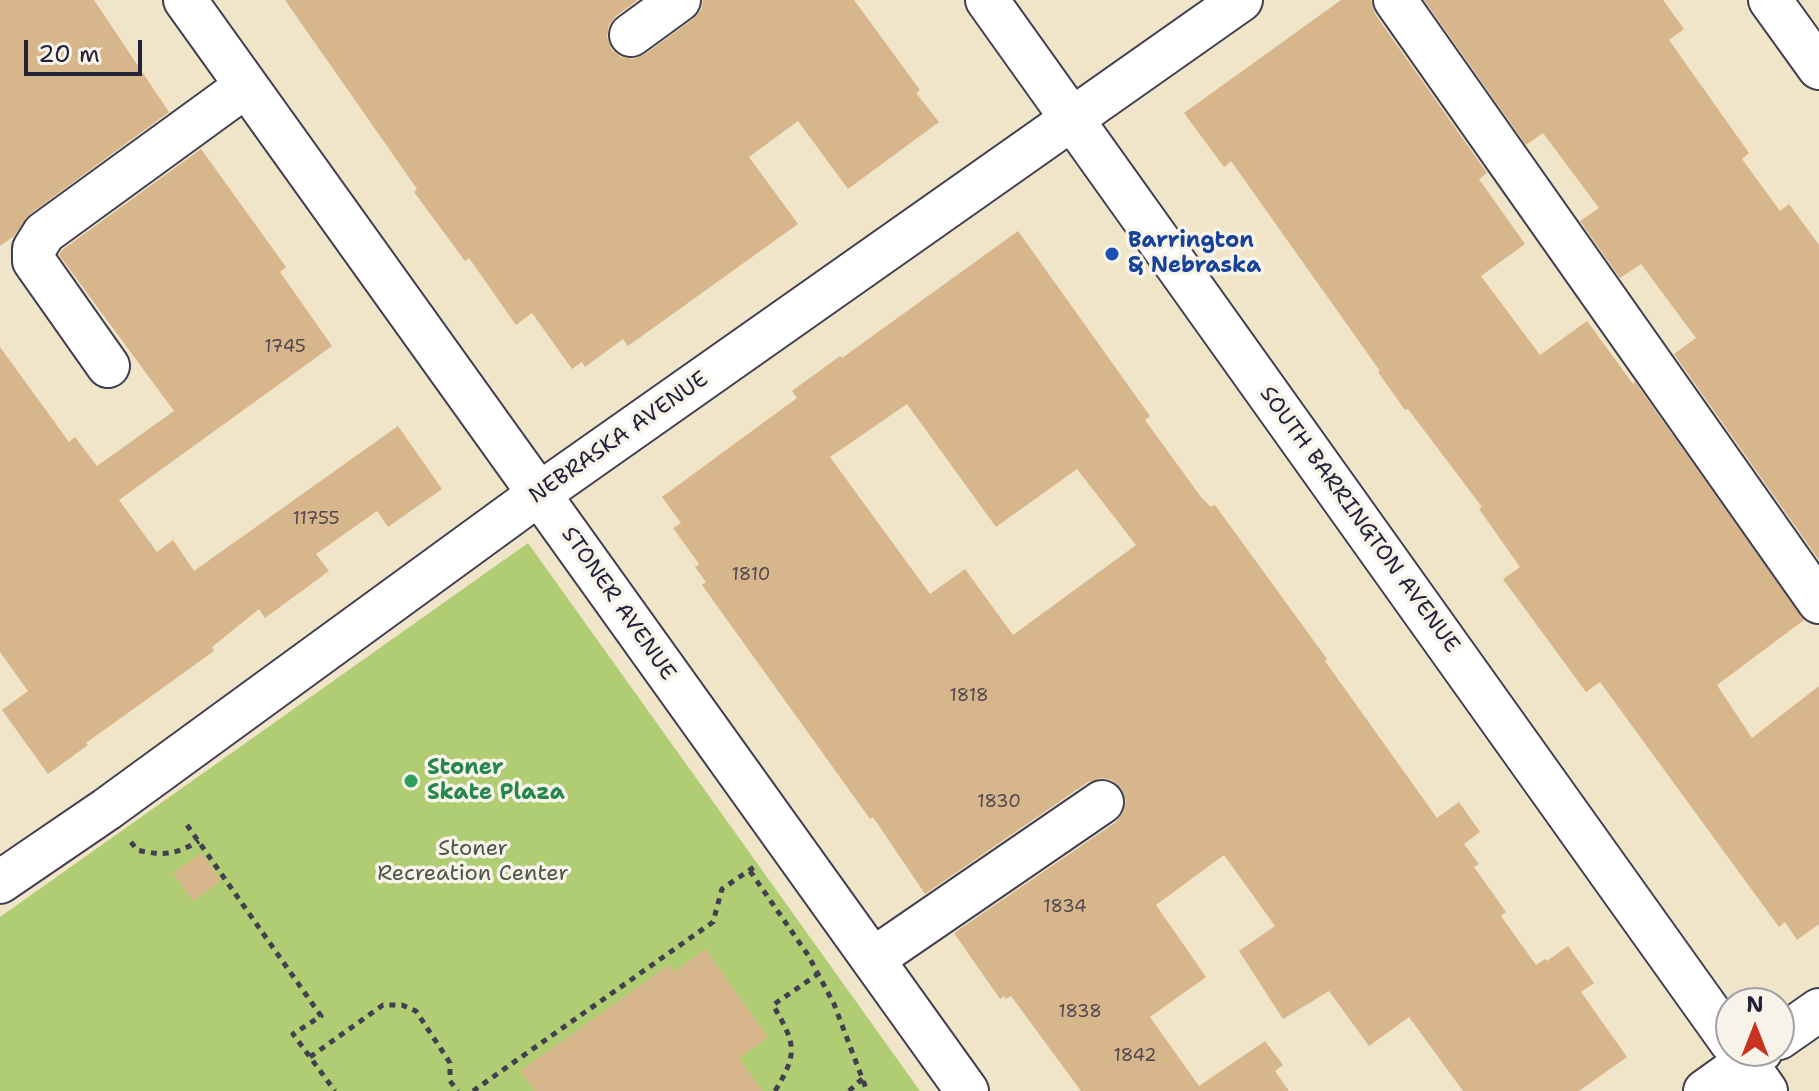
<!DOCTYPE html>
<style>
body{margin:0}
#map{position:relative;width:1819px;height:1091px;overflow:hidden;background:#f0e4c9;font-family:"Shantell Sans",sans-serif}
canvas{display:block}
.north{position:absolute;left:1715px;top:987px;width:80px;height:80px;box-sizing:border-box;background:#f7f3e8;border:2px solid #a29fa3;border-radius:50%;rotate:0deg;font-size:22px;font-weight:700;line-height:32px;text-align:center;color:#22223b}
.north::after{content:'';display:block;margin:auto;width:28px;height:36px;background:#c8321e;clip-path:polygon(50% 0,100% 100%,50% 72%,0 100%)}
.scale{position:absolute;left:24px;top:40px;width:118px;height:36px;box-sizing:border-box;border:4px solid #22223b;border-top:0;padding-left:10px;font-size:24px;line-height:28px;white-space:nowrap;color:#22223b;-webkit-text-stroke:6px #f7f3e8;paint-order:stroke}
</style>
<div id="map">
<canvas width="1819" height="1091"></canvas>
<div class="north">N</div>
<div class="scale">20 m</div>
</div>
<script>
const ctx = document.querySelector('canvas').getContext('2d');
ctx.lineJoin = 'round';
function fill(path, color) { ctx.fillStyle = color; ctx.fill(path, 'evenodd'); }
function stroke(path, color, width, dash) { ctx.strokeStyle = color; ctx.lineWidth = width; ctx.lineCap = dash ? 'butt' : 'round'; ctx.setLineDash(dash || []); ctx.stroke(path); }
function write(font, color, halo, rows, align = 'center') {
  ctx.font = font + ' "Shantell Sans",sans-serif'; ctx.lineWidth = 7; ctx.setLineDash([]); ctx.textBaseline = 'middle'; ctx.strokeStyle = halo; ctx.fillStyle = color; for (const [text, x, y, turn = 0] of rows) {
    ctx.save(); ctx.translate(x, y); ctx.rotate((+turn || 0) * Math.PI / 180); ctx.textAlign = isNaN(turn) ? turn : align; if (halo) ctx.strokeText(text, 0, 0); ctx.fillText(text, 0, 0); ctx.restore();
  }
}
fill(new Path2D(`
 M 528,543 L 920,1091 L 0,1091 L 0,917 Z`), '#b0cd74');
fill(new Path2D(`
 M 0,0 L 94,0 L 169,112 L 30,214 L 14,236 L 0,246 Z
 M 285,0 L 638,0 L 616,16 L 609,25 L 607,37 L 612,50 L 621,57 L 633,59 L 645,54 L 693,19 L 701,10 L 703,0 L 854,0 L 920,90 L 916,93 L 939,122 L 848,189 L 798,121 L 749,157 L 798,224 L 628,346 L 623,339 L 585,367 L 582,362 L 572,369 L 532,313 L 516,325 L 469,258 L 465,261 L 414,192 L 417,189 Z
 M 1341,0 L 1371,0 L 1375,14 L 1487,173 L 1479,179 L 1525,244 L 1481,276 L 1540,355 L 1587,321 L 1633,384 L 1635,382 L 1804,620 L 1717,685 L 1752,738 L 1819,686 L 1819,924 L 1797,940 L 1785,922 L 1779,927 L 1600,682 L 1586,692 L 1503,579 L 1520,567 L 1479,509 L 1482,507 L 1408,409 L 1405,410 L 1378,372 L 1380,371 L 1231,161 L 1224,167 L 1184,113 Z
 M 1424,0 L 1663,0 L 1684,29 L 1669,40 L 1749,153 L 1742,159 L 1780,211 L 1789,204 L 1819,245 L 1819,560 L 1674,354 L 1696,338 L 1641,264 L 1620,278 L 1580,221 L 1599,208 L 1543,133 L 1526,145 Z
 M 201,149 L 286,267 L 280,272 L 332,346 L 119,500 L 157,552 L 173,540 L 194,571 L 398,426 L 442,489 L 388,527 L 377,511 L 316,554 L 329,571 L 265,618 L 259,609 L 212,647 L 214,651 L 86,743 L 88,745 L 48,774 L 2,710 L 28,691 L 0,652 L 0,347 L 69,442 L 75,437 L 97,466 L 174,411 L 59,255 L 62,250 Z
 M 1018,231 L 1150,416 L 1145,420 L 1201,497 L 1211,507 L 1215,505 L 1327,659 L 1325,661 L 1437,818 L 1459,802 L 1480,832 L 1464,844 L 1479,864 L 1474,867 L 1506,912 L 1501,916 L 1536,965 L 1545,959 L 1547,961 L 1568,946 L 1594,983 L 1581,992 L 1627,1057 L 1579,1091 L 1463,1091 L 1409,1017 L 1369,1046 L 1329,991 L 1283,1019 L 1239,951 L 1275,926 L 1224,855 L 1156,905 L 1206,977 L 1150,1017 L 1199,1086 L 1265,1041 L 1283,1065 L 1275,1071 L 1289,1091 L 1081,1091 L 1011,996 L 1006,999 L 1004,996 L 1000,999 L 954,933 L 1116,822 L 1123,813 L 1126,801 L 1121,788 L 1112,780 L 1101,778 L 1088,782 L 925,894 L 873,817 L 870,819 L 702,585 L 706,582 L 695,567 L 699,564 L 673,528 L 681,523 L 662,497 L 797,398 L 792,391 L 840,356 L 842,358 ZM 907,404 L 996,527 L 1077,469 L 1136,545 L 1013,635 L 965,569 L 930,594 L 830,457 Z
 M 202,853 L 221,881 L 193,901 L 173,873 Z
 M 705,949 L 768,1037 L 739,1058 L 762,1091 L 535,1091 L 520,1071 L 669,965 L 674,972 Z`), '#d8b68c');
const minor = new Path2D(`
 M 185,0 L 967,1091
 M 987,0 L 1731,1042
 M 1395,0 L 1819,602
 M 1770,0 L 1819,68
 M 631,35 L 679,0
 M 108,366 L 34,261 L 34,249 L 44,233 L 246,86
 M 0,882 L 107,809 L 539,494 L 1241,0
 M 873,959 L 1102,802
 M 1779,1038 L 1819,1010
 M 1738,1051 L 1766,1091
 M 1705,1091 L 1761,1051`);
stroke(minor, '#413f50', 46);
stroke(new Path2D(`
 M 187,825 L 321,1016 L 293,1034 L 335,1091
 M 131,842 L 137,850 C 164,856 174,855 199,841
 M 750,871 L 808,955 L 834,1004 L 867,1091
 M 310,1057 L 383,1005 L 402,1005 L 416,1011 L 450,1063 L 450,1081 L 458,1091
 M 473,1091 L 713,922 L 722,889 L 757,865
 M 775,1091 C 799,1052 795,1043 773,1005 L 818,974
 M 849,1091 L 863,1078`), '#413f50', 5, [6, 6]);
stroke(minor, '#fff', 42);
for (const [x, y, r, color] of [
 [1112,254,8,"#1a4fb4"],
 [411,781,8,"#2e9e5b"]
]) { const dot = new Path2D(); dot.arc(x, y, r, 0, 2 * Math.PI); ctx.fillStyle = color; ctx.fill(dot); stroke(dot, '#f7f3e8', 3); }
write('18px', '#50474f', null, [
 ["1745",285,347],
 ["11755",316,519],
 ["1810",751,575],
 ["1818",969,696],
 ["1830",999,802],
 ["1834",1065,907],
 ["1838",1080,1012],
 ["1842",1135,1056]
]);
write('bold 22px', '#164399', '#f7f3e8', [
 ["Barrington",1128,241],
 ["& Nebraska",1128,266]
], 'left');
write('22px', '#22223b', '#f7f3e8', [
 ["NEBRASKA AVENUE",619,438,-35],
 ["SOUTH BARRINGTON AVENUE",1359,520,54],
 ["STONER AVENUE",618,604,55]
]);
write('bold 22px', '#27864d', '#f7f3e8', [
 ["Stoner",427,768],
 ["Skate Plaza",427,793]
], 'left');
write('22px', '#4d554c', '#f7f3e8', [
 ["Stoner",473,849],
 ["Recreation Center",473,874]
]);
</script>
